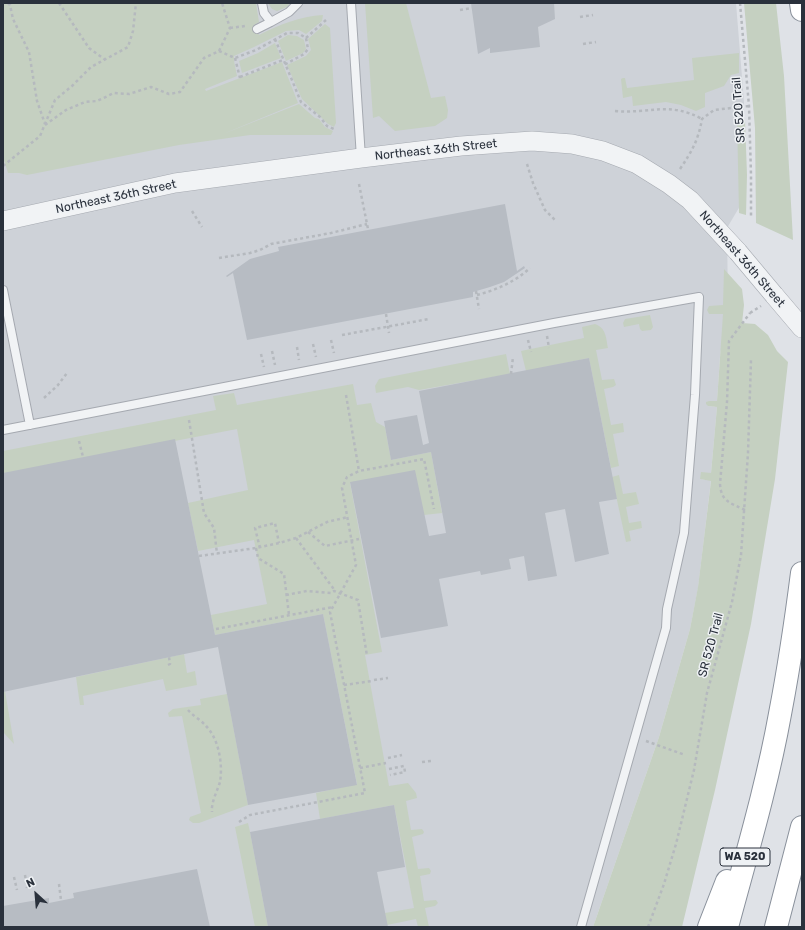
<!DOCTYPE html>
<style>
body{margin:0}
#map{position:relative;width:805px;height:930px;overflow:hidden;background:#dfe2e7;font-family:Rubik,sans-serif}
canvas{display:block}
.frame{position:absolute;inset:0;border:4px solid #2a313c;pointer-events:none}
.north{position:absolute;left:16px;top:874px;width:40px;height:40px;-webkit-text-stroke:3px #eef1f4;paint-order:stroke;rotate:334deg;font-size:11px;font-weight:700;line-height:16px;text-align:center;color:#2a313c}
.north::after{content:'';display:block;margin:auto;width:14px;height:18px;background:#2a313c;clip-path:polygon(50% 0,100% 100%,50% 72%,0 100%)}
</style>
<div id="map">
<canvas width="805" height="930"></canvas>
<div class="frame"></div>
<div class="north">N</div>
</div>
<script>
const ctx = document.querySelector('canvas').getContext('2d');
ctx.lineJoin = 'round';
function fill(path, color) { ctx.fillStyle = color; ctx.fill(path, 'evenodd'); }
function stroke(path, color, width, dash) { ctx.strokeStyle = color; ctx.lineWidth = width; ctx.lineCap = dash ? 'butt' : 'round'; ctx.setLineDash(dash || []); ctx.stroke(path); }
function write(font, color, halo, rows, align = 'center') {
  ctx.font = font + ' Rubik,sans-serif'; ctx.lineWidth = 3; ctx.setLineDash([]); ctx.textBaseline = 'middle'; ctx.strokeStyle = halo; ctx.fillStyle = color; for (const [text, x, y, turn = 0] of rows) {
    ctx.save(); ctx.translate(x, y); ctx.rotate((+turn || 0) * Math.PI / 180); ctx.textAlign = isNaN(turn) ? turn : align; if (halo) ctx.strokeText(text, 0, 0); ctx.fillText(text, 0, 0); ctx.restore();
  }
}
fill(new Path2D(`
 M 3,3 L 736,3 L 744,102 L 740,206 L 727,228 L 728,307 L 720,356 L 717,402 L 709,401 L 708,406 L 717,407 L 711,473 L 700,479 L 711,480 L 698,588 L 690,629 L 659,737 L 593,927 L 3,927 Z`), '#ced2d8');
fill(new Path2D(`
 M 3,3 L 256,3 L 259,22 L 254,25 L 259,35 C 279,25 300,16 323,15 L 322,21 L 306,34 L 299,30 L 286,31 L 254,47 L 234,56 L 234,61 L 237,76 L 205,89 L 206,91 L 282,62 L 298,103 L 223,134 L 299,104 L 315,118 L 319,119 L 325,127 L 333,131 L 331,135 L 250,135 L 179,145 L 27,175 L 19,173 L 8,173 L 3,157 Z
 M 268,3 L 290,3 L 287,7 L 277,11 L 272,9 Z
 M 365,3 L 406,3 L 431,98 L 445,96 L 448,110 L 447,118 L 435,126 L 395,131 L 379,116 L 373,118 Z
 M 744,3 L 776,3 L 784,76 L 793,240 L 756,223 L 755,128 Z
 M 325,24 L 330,28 L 336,123 L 334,127 L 328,124 L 302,99 L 287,65 L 306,56 L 311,50 L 308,39 Z
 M 288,35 L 297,36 L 304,40 L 306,49 L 303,53 L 286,61 L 278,41 Z
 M 275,43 L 281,58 L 242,73 L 239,61 L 258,53 Z
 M 739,53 L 739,73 L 731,75 L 724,86 L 705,93 L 705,107 L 696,111 L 681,105 L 666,102 L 633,106 L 632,96 L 623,98 L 621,79 L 623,78 L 625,78 L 627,88 L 694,80 L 692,58 Z
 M 737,118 L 742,118 L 745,120 L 747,175 L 746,215 L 739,213 Z
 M 724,269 L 742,289 L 744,305 L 742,323 L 755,324 L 768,335 L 777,351 L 788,362 L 775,479 L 751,624 L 715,790 L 682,927 L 593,927 L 659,737 L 690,629 L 698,587 L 711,481 L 700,479 L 701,472 L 711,473 L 717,407 L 708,406 L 706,404 L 706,402 L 709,401 L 717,401 L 723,314 L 709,314 L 707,310 L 709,306 L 723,305 Z
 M 650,315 L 653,327 L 651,330 L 642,331 L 640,329 L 639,324 L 624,327 L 623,323 L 625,319 Z
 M 595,324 C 606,328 606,337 608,348 L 596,350 L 602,380 L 614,379 L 616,385 L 613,387 L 604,389 L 611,425 L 623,423 L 624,432 L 613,434 L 619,466 L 611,468 L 589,358 L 526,371 L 521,351 L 584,338 L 582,327 Z
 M 506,354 L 510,374 L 419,390 L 408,387 L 376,393 L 375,386 L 379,379 Z
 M 353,384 L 357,405 L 371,403 L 376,422 L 385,427 L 391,460 L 431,452 L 442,513 L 424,515 L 350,483 L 382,652 L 365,655 L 389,786 L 408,783 L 416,793 L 417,798 L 406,801 L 411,830 L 422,829 L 424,832 L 423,834 L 412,837 L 418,869 L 429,868 L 431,871 L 430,874 L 420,876 L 424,901 L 436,900 L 438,903 L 435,906 L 425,908 L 429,927 L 418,927 L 416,919 L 387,925 L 385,913 L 414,908 L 394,805 L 320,819 L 316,793 L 357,784 L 323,614 L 215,635 L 211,615 L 267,604 L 254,540 L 198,551 L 188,503 L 248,490 L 237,429 L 3,474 L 3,451 L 216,410 L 213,396 L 234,393 L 237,405 Z
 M 619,475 L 623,494 L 636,492 L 639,504 L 626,507 L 629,523 L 641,521 L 642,528 L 629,531 L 631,541 L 626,542 L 612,477 Z
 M 184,654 L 187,673 L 195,671 L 197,685 L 166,691 L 163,679 L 83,696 L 84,705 L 80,705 L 76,677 Z
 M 5,691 L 14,744 L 4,733 L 3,730 L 3,692 Z
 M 227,694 L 248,805 L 199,823 L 193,823 L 189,820 L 190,817 L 201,813 L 182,716 L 169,717 L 168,713 L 173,709 L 201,705 L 200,699 Z
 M 248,823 L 250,832 L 268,927 L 255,927 L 235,827 Z`), '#c5d0c1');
fill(new Path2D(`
 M 471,3 L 554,3 L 555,19 L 538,27 L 540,47 L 490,53 L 490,48 L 478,54 Z
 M 505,204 L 517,271 L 524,266 L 525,268 L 504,282 L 490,287 L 473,292 L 473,297 L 247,340 L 233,273 L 227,277 L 226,276 L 250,259 L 279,251 L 278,247 Z
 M 589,358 L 617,499 L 599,502 L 609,554 L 575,562 L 565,509 L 545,513 L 557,576 L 528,581 L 524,556 L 509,559 L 511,569 L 481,575 L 480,571 L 439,579 L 448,626 L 381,638 L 350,482 L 415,470 L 429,536 L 446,533 L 431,452 L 391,460 L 384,421 L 417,415 L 423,445 L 429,443 L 419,391 Z
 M 175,439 L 215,635 L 323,614 L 357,785 L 248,805 L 218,647 L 3,692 L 3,473 Z
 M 394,805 L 405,867 L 377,872 L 388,927 L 268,927 L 250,832 Z
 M 197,869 L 210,927 L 3,927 L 3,906 L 49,898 L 49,903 L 74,898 L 73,893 Z`), '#b7bcc3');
const service = new Path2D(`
 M 262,3 L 264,13 L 271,22 L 289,12 L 298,3
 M 351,3 L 361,158
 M 257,29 L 271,22
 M 3,290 L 30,425
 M 3,430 L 554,323 L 699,297 L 695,395 L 684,533 L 667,609 L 666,628 L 581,927`);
const tertiary = new Path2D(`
 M 3,221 L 175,183 L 361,158 L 461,146 L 532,141 L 572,144 L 603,151 L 637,164 L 669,184 L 690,200 L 738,252
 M 774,295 L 802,328`);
const motorway = new Path2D(`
 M 801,3 L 802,10
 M 709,927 L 727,881
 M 727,927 C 746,856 767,786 780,714 C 789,667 796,620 802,573
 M 776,927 L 802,827`);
stroke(service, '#a5a9b0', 10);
stroke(tertiary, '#a5a9b0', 20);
stroke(motorway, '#89909b', 24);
stroke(new Path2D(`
 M 8,3 L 10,5 L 13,19 L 29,52 L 37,101 L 45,124
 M 59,3 L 89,48 L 104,59
 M 740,3 L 749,106 L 751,175 L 751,217
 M 460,10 L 472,8
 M 580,17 L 593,15
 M 230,28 L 245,26
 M 306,38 L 326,20
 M 275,39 L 301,102 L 320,117 L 327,126 L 336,130
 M 583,44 L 596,42
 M 219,51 L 235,58 L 256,50 L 287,33 L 298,33 L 306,38 L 308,49 L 304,54 L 284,65
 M 235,58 L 240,78
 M 240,77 L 283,60
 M 615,111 C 649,114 669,101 702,119
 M 45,125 L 66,110 L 85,102 L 97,101 L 114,93 L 129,94 L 151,87 L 169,94 L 180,92 L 204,58 L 219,51 L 230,28 L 222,3
 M 527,164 L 533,183 L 545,210 L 556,221
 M 3,166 L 40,136 L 55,100 L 72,86 L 91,67 L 128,47 L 133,31 L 136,3
 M 680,169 C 692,151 698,141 702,119 L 714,110 L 749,106
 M 359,184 L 368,229
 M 192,211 L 202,227
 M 219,258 L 250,253 L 260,250 L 271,244 L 331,233 L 367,224
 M 476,291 L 479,309
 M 477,295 C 496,290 515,282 530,268
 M 386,314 L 389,333
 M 342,335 L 429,319
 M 547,336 L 549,348
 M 331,340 L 334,353
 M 528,340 L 531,352
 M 313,344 L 316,357
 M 297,347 L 299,360
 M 272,351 L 275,365
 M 261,354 L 264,367
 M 511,374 L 513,357
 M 346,395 L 359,471
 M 44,398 L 58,385 L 67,373
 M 189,420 L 204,513 L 214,528 L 217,554
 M 79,441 L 83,457
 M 745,510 C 731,503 721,502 720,484 L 727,402 L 729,341 L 750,313
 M 308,532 L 325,546 L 359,539
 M 296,538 L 333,588 L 334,591
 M 256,548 L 258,558 L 284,574 L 289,615
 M 260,548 L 255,528 L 275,523 L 279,543
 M 199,556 L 256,548 L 279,543 L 296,538 L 327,522 L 348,517
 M 286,595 L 307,591 L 331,593 L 334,591 L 358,600 L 367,656
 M 216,629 L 333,607
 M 168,665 L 170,664 L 169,657
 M 374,680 L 388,678
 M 344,685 L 372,681
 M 188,710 C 193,716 201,720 206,726 C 219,739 223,765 220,782 C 217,792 211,802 212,812
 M 646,741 L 685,755
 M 388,758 L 402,755
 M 422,762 L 431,761
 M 360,768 L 386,763
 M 389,769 L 404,766 L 405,772 L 390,775
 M 239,822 L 250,815 L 365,793 L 330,612 L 356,565 L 342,488 L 347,477 L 359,471 L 424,459 L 434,509
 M 25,875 L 27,888
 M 14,877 L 17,890
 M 59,884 L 61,900
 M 648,927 L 664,884 L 676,844 L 694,770 L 707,693 L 732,602 L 741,555 L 748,453 L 751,360`), '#b5b9be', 2.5, [3, 3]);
stroke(service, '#f1f3f5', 8);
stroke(tertiary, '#f1f3f5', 19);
stroke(motorway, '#fff', 22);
const tertiaryBridge = new Path2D(`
 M 738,252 L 774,295`);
stroke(tertiaryBridge, '#a5a9b0', 20, []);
stroke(new Path2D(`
 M 750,313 L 761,306`), '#b5b9be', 2.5, [3, 3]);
stroke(tertiaryBridge, '#f1f3f5', 19);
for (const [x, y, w] of [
 [745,857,50]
]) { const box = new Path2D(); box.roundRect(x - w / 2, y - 9, w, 18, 3); ctx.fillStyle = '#eef1f4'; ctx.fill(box); stroke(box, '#2a313c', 1); }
write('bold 11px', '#2a313c', null, [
 ["WA 520",745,857]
]);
write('12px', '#2a313c', '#eef1f4', [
 ["SR 520 Trail",739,110,-94],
 ["Northeast 36th Street",436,150,-6],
 ["Northeast 36th Street",116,197,-12],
 ["Northeast 36th Street",742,259,49],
 ["SR 520 Trail",711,645,-75]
]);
</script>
